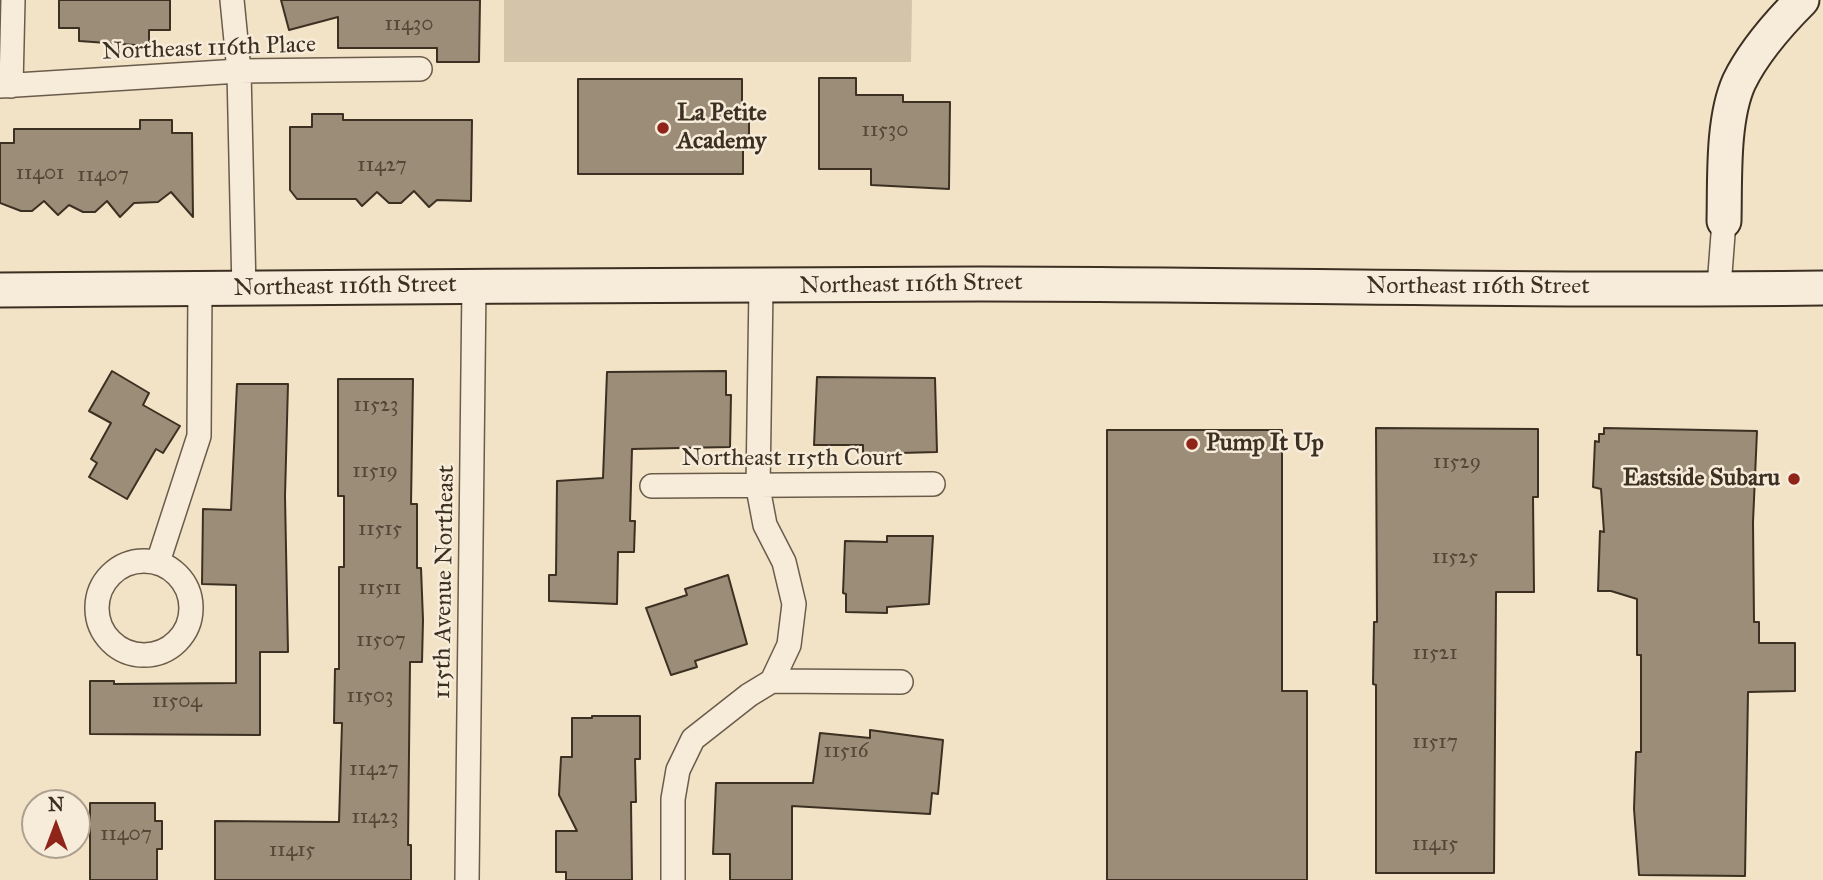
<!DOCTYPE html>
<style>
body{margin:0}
#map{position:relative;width:1823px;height:880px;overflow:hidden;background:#f2e2c6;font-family:"IM FELL Great Primer",serif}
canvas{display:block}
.north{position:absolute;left:21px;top:789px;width:70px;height:70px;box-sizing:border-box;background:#f7ecda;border:2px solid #aca190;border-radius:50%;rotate:0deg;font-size:19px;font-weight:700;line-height:28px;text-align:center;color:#3c3022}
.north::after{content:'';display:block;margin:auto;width:24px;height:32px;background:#8f2418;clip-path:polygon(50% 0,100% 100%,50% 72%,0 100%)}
</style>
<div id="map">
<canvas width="1823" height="880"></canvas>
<div class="north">N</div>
</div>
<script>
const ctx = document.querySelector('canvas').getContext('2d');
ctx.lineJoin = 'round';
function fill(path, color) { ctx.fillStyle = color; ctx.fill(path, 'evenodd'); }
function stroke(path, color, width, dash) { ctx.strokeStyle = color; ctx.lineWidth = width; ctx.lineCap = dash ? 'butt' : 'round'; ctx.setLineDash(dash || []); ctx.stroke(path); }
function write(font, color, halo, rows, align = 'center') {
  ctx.font = font + ' "IM FELL Great Primer",serif'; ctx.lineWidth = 5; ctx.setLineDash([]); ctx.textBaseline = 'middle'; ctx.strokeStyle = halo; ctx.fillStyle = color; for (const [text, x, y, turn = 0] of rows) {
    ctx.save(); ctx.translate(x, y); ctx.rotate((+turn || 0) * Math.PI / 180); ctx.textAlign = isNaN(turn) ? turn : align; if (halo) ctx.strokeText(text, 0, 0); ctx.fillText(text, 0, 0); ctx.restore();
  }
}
fill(new Path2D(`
 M 504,0 L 912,0 L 911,62 L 504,62 Z`), '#d3c4aa');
const building = new Path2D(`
 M 59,0 L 170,0 L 170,30 L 149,30 L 149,46 L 79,41 L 79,28 L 59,28 Z
 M 281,0 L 480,0 L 479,62 L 437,62 L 437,48 L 338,48 L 338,17 L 289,30 Z
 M 819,78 L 856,78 L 856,95 L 903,95 L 903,102 L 950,102 L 949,189 L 871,185 L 871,169 L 819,169 Z
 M 578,79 L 742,79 L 742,116 L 749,116 L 749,141 L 743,141 L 743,174 L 578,174 Z
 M 312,114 L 343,114 L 343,120 L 472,120 L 471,201 L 437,200 L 429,207 L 414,191 L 401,203 L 389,203 L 377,192 L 362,206 L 356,199 L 297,199 L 290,190 L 290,127 L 312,127 Z
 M 140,120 L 172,120 L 172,133 L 192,133 L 193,217 L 171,192 L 158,202 L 134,203 L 120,217 L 107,201 L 95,212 L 83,212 L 69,205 L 58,215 L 44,201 L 32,211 L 21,211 L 0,203 L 0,143 L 14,143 L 14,129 L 140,129 Z
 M 112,371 L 149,393 L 143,405 L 180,426 L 163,453 L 156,449 L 127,499 L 89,477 L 97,463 L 91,459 L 111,423 L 89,411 Z
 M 726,371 L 726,395 L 731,395 L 730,447 L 632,449 L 630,521 L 635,521 L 634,552 L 618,552 L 617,604 L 549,601 L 549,575 L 556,575 L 557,481 L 603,478 L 607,372 Z
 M 817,377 L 935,378 L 937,452 L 863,454 L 863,445 L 814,445 Z
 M 338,379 L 413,379 L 411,504 L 417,504 L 417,568 L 421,568 L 423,620 L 422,662 L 410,662 L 408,845 L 411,845 L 411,880 L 215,880 L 215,821 L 339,822 L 342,723 L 334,723 L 335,669 L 339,669 L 339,567 L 344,567 L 344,496 L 338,496 Z
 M 237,384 L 288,384 L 285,496 L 288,652 L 260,652 L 260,735 L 90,734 L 90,681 L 114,681 L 114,684 L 236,683 L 236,585 L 202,584 L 203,509 L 231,510 Z
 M 1376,428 L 1538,429 L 1538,497 L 1533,497 L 1534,592 L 1496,592 L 1494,873 L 1376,873 L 1376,685 L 1373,684 L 1374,622 L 1377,622 Z
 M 1604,428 L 1757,431 L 1753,522 L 1754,622 L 1759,622 L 1759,643 L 1795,643 L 1795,691 L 1748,692 L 1745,876 L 1639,875 L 1634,809 L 1636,752 L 1641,752 L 1641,655 L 1637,655 L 1637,599 L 1611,591 L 1598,591 L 1600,531 L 1604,532 L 1601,489 L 1593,487 L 1595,441 L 1599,442 L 1599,434 L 1604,434 Z
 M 1107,430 L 1282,430 L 1282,691 L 1307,691 L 1307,880 L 1107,880 Z
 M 887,536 L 933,536 L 929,604 L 887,607 L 887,613 L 846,612 L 846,594 L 843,593 L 845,541 L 887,542 Z
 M 728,575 L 747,644 L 695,661 L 697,667 L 671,675 L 646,608 L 687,595 L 685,589 Z
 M 592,716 L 640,716 L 640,759 L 635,759 L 636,802 L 631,802 L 632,880 L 566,880 L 566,872 L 556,872 L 556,831 L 577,831 L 559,795 L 561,757 L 572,757 L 572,718 L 592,718 Z
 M 870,730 L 943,740 L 938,794 L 932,793 L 930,814 L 792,806 L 792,880 L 730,880 L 730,854 L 713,854 L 716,783 L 813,783 L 820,733 L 870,738 Z
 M 90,803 L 155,803 L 155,821 L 162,821 L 162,849 L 157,849 L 157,880 L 90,880 Z`);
fill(building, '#9b8d77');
stroke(building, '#3c3022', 2);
const street = new Path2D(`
 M 232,0 L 239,71 L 244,290
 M 0,86 L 239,71 L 420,69
 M 11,86 L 13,0
 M 1719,287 L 1724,221
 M 652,486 L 933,484
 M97 608a47 47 0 1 1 94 0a47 47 0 1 1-94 0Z
 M 158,562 L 199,436 L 200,290
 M 772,681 L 901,682
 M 467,880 L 474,285
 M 673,880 L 673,799 L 678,770 L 693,739 L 749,695 L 772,681 L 789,645 L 794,604 L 784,562 L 765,525 L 758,488 L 761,287`);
const secondary = new Path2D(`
 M 1724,221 C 1725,180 1722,120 1739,82 C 1754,51 1778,24 1802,0
 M 0,290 C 327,289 653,283 980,284 C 1261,284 1542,292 1823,288`);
stroke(street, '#6a5c4b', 26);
stroke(secondary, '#3c3022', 37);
stroke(street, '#f7ecda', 23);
stroke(secondary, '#f7ecda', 33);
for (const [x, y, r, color] of [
 [663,128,7,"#8f2418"],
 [1192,444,7,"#8f2418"],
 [1794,479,7,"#8f2418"]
]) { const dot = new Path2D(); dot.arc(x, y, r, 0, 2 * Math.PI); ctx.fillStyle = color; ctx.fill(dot); stroke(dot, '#f7ecda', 2.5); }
write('21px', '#544737', null, [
 ["11430",409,25],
 ["11530",885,131],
 ["11427",382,166],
 ["11401",40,174],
 ["11407",103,176],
 ["11523",376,406],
 ["11529",1457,463],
 ["11519",375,472],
 ["11515",380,530],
 ["11525",1455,558],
 ["11511",380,589],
 ["11507",381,641],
 ["11521",1435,654],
 ["11503",370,697],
 ["11504",177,702],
 ["11517",1435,743],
 ["11516",846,752],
 ["11427",374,770],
 ["11423",375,818],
 ["11407",126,835],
 ["11415",1435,845],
 ["11415",292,851]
]);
write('24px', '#3c3022', '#f7ecda', [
 ["Northeast 116th Place",209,49,-2],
 ["Northeast 116th Street",911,285,-1],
 ["Northeast 116th Street",345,287,-1],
 ["Northeast 116th Street",1478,287],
 ["Northeast 115th Court",792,459],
 ["115th Avenue Northeast",445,582,-89]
]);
write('bold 24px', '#3c3022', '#f7ecda', [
 ["La Petite",677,114],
 ["Academy",677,142],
 ["Pump It Up",1206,444],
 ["Eastside Subaru",1780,479,"right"]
], 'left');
</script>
